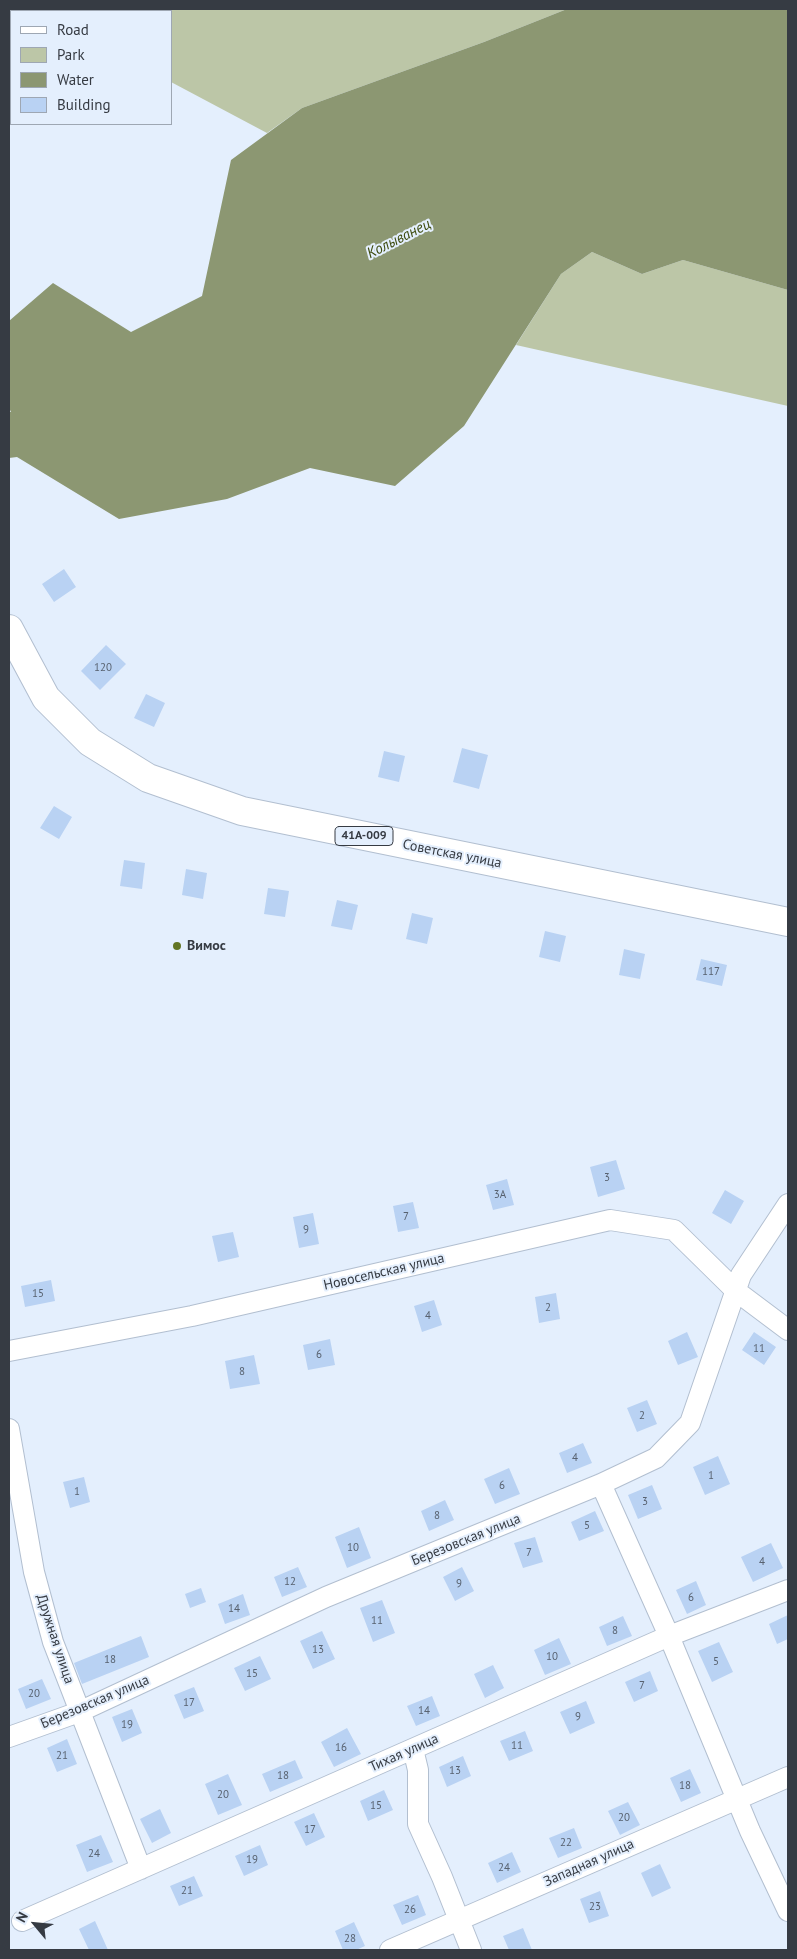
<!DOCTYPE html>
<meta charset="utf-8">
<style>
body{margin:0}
#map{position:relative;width:797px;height:1959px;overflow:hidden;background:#e4effd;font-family:"PT Sans",sans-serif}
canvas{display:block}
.frame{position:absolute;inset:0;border:10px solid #363b43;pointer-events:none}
.legend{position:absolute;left:10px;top:10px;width:162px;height:115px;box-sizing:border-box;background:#e4effd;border:1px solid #9ea7b3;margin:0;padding:6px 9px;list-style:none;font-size:15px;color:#363b43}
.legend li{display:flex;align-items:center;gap:10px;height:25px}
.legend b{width:25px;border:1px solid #9ea7b3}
.north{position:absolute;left:10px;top:1899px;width:50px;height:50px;-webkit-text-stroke:4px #e4effd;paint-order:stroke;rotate:298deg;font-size:14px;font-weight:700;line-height:20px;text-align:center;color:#363b43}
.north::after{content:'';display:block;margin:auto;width:18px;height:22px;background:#363b43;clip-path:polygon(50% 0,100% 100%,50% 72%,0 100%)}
</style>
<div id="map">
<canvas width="797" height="1959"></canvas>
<div class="frame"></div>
<ul class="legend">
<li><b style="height:6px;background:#fff"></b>Road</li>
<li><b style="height:14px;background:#bcc6a7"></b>Park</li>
<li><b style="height:14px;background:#8c9772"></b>Water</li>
<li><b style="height:14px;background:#b9d2f3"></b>Building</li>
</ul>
<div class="north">N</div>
</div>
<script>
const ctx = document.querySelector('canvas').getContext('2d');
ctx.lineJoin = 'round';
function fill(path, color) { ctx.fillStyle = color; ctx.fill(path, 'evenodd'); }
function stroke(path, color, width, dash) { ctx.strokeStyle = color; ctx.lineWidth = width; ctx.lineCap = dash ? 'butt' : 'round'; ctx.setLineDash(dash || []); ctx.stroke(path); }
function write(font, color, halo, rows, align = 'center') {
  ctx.font = font + ' "PT Sans",sans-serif'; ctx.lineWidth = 4; ctx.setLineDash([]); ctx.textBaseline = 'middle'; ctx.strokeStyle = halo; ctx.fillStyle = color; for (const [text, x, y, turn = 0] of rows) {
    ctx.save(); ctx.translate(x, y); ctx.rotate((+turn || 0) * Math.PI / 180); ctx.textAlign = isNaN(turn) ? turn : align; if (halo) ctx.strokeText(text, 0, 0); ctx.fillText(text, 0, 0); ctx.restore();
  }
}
fill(new Path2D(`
 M 42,9 L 567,9 L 484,42 L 302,108 L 267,133 L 171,82 L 171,11 L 41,11 Z
 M 592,252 L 642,274 L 683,260 L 788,290 L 788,406 L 516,345 L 561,274 Z`), '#bcc6a7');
fill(new Path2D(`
 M 567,9 L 788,9 L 788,290 L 683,260 L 642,274 L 592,252 L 561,274 L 464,426 L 395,486 L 310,468 L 227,499 L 119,519 L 17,457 L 9,458 L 9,412 L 11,412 L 9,408 L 9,321 L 53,283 L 131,332 L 202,296 L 231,160 L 302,108 L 484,42 Z`), '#8c9772');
fill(new Path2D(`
 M 64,569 L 76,587 L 54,602 L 42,584 Z
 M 106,645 L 126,664 L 100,690 L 81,671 Z
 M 146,694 L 165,703 L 154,727 L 134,718 Z
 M 462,748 L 488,755 L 479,789 L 453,782 Z
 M 384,751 L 405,756 L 399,782 L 378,777 Z
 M 54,806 L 72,817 L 59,839 L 40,828 Z
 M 124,860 L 145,863 L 142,889 L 120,886 Z
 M 186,869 L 207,873 L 203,899 L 182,895 Z
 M 268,888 L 289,891 L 285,917 L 264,914 Z
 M 337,900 L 358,905 L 352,930 L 331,926 Z
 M 412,913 L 433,918 L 427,944 L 406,939 Z
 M 545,931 L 566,936 L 560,962 L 539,957 Z
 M 624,949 L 645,954 L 640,979 L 619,975 Z
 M 701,959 L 727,965 L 722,986 L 696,980 Z
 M 616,1160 L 625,1189 L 598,1197 L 590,1167 Z
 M 507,1179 L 514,1205 L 493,1210 L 486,1185 Z
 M 725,1190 L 744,1201 L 731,1224 L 712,1213 Z
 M 413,1202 L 419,1228 L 398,1232 L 393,1206 Z
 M 313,1213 L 319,1244 L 299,1248 L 293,1217 Z
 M 233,1232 L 239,1257 L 218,1262 L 212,1236 Z
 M 51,1280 L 55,1301 L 25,1307 L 21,1286 Z
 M 556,1293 L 560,1319 L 539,1323 L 535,1297 Z
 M 434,1300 L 442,1325 L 422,1332 L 414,1306 Z
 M 687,1332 L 698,1357 L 678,1365 L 668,1341 Z
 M 754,1332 L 776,1347 L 764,1365 L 742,1350 Z
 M 330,1339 L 335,1365 L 308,1370 L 303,1345 Z
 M 254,1355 L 260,1384 L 230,1389 L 225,1361 Z
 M 647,1400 L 657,1424 L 637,1432 L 627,1408 Z
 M 583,1443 L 592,1463 L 567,1473 L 559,1453 Z
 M 718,1456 L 730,1484 L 705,1495 L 693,1467 Z
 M 509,1468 L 520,1494 L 495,1504 L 484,1479 Z
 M 84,1477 L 90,1502 L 70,1508 L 63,1482 Z
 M 652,1485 L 662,1509 L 638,1519 L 628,1495 Z
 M 445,1500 L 454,1520 L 429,1531 L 421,1511 Z
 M 595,1511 L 604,1531 L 579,1541 L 571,1522 Z
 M 359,1527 L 371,1558 L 347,1568 L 335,1537 Z
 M 535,1537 L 543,1562 L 523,1568 L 514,1543 Z
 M 771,1543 L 783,1568 L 753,1582 L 741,1557 Z
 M 298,1567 L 307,1587 L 282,1597 L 274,1577 Z
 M 462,1567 L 474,1591 L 455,1601 L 443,1577 Z
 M 696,1581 L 706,1605 L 687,1614 L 676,1590 Z
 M 201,1588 L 206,1602 L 190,1608 L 185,1594 Z
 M 243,1594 L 250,1615 L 225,1624 L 218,1604 Z
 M 382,1600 L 395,1633 L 373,1642 L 360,1608 Z
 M 788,1615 L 788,1639 L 777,1644 L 769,1624 Z
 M 623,1616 L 632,1636 L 607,1646 L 599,1627 Z
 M 322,1631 L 335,1659 L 313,1669 L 300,1641 Z
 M 141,1636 L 149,1657 L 82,1684 L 74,1663 Z
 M 559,1638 L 571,1664 L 545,1675 L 534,1650 Z
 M 719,1642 L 733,1672 L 712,1682 L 698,1651 Z
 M 260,1656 L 271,1679 L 245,1691 L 234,1668 Z
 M 493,1665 L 504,1688 L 485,1698 L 474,1674 Z
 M 650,1671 L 658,1691 L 634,1702 L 625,1682 Z
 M 42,1679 L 51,1699 L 26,1709 L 18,1689 Z
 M 194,1687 L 204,1711 L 184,1719 L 174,1695 Z
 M 432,1696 L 440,1716 L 416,1726 L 407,1706 Z
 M 586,1701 L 595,1723 L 570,1734 L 560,1712 Z
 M 132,1709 L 142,1733 L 122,1742 L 112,1717 Z
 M 347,1728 L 361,1754 L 334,1767 L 321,1742 Z
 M 525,1731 L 533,1751 L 509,1761 L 500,1741 Z
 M 67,1739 L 77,1764 L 57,1772 L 47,1748 Z
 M 463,1756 L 471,1776 L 447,1787 L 439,1767 Z
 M 295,1760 L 303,1778 L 270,1792 L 262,1774 Z
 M 690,1769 L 701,1793 L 681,1802 L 670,1778 Z
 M 228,1774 L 242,1805 L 218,1815 L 205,1784 Z
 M 384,1790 L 393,1810 L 368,1821 L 360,1801 Z
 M 628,1802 L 640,1825 L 620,1835 L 608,1811 Z
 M 160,1809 L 171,1833 L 152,1843 L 140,1819 Z
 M 314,1813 L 325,1837 L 306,1846 L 294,1822 Z
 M 574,1828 L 582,1848 L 558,1858 L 549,1838 Z
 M 101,1835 L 113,1862 L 87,1872 L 76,1845 Z
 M 260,1845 L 268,1865 L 244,1876 L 235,1856 Z
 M 512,1852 L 521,1872 L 497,1883 L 488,1863 Z
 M 660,1864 L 671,1888 L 652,1897 L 641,1873 Z
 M 194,1876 L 203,1896 L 179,1906 L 170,1886 Z
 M 600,1891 L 609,1916 L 589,1923 L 580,1899 Z
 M 418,1895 L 426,1915 L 402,1925 L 393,1905 Z
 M 95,1921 L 108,1950 L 89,1950 L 79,1929 Z
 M 354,1922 L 365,1946 L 356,1950 L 343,1950 L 335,1931 Z
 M 523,1928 L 532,1950 L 509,1950 L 503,1936 Z`), '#b9d2f3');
const street = new Path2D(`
 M 9,1351 L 192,1316 L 610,1220 L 674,1230 L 736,1291 L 788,1330
 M 9,1429 L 34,1572 L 53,1642 L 141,1869
 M 601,1484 L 669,1636 L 750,1831 L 788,1911
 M 9,1737 L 79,1712 L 326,1597 L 601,1484 L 656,1458 L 690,1423 L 741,1275 L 788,1204
 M 413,1749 L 418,1770 L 418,1824 L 442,1877 L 471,1950
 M 22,1921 L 669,1636 L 788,1590
 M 390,1950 L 788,1777`);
const primary = new Path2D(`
 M 9,629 L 46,698 L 90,742 L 148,778 L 242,811 L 788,922`);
stroke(street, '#b2bfd0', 22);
stroke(primary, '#b2bfd0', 30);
stroke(street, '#fff', 20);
stroke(primary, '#fff', 28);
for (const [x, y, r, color] of [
 [177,946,5,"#627524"]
]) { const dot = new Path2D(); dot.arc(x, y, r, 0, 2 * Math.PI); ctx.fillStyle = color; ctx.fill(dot); stroke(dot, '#e4effd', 2); }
write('11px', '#57616f', null, [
 ["120",103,668],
 ["117",711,972],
 ["3",607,1178],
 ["3А",500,1195],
 ["7",406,1217],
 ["9",306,1230],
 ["15",38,1294],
 ["2",548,1308],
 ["4",428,1316],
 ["11",759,1349],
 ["6",319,1355],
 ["8",242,1372],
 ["2",642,1416],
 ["4",575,1458],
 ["1",711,1476],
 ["6",502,1486],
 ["1",77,1492],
 ["3",645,1502],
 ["8",437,1516],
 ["5",587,1526],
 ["10",353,1548],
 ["7",529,1553],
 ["4",762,1562],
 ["12",290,1582],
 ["9",459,1584],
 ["6",691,1598],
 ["14",234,1609],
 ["11",377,1621],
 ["8",615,1631],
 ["13",318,1650],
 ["10",552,1657],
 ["18",110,1660],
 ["5",716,1662],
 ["15",252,1674],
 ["7",642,1686],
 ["20",34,1694],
 ["17",189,1703],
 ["14",424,1711],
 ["9",578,1717],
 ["19",127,1725],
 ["11",517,1746],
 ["16",341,1748],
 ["21",62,1756],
 ["13",455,1771],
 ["18",283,1776],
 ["18",685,1786],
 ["20",223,1795],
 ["15",376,1806],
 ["20",624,1818],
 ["17",310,1830],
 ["22",566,1843],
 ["24",94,1854],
 ["19",252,1860],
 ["24",504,1868],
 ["21",187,1891],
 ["23",595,1907],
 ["26",410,1910],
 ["28",350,1939]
]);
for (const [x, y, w] of [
 [364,836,58]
]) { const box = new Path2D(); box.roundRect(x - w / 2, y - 9.5, w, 19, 4); ctx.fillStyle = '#e4effd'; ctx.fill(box); stroke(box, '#363b43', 1); }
write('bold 12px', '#363b43', null, [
 ["41А-009",364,836]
]);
write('14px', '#363b43', '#e4effd', [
 ["Советская улица",452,854,11],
 ["Новосельская улица",384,1272,-13],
 ["Березовская улица",466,1540,-22],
 ["Дружная улица",55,1639,72],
 ["Березовская улица",95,1702,-23],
 ["Тихая улица",404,1753,-24],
 ["Западная улица",589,1863,-24]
]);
write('bold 14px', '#363b43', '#e4effd', [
 ["Вимос",187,946]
], 'left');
write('italic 15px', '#3c490b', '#e4effd', [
 ["Колыванец",399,239,-27]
]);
</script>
